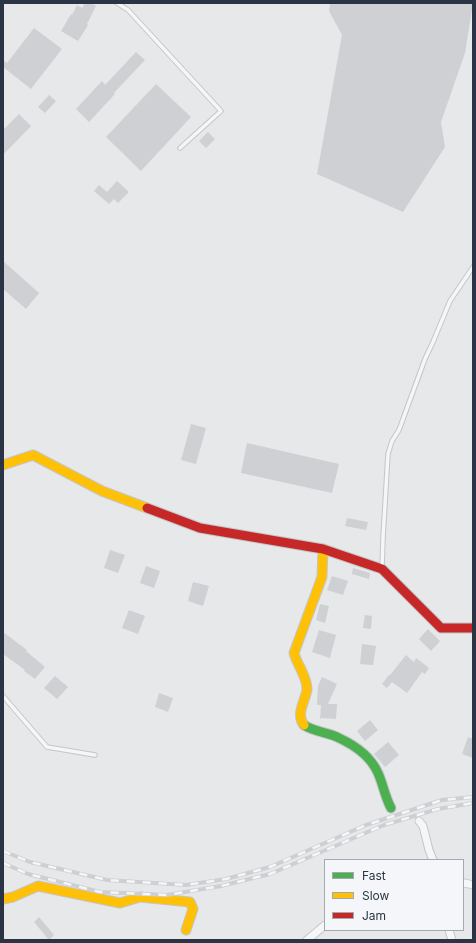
<!DOCTYPE html>
<style>
body{margin:0}
#map{position:relative;width:476px;height:943px;overflow:hidden;background:#e6e8ea;font-family:Inter,sans-serif}
canvas{display:block}
.frame{position:absolute;inset:0;border:4px solid #2b3445;pointer-events:none}
.legend{position:absolute;left:324px;top:859px;width:140px;height:72px;box-sizing:border-box;background:#f4f6f9;border:1px solid #a4a8b1;margin:0;padding:5px 7px;list-style:none;font-size:12px;color:#2b3445}
.legend li{display:flex;align-items:center;gap:8px;height:20px}
.legend b{width:20px;border:1px solid #a4a8b1}
</style>
<div id="map">
<canvas width="476" height="943"></canvas>
<div class="frame"></div>
<ul class="legend">
<li><b style="height:5px;background:#4caf50"></b>Fast</li>
<li><b style="height:5px;background:#ffc107"></b>Slow</li>
<li><b style="height:5px;background:#c62828"></b>Jam</li>
</ul>
</div>
<script>
const ctx = document.querySelector('canvas').getContext('2d');
ctx.lineJoin = 'round';
function fill(path, color) { ctx.fillStyle = color; ctx.fill(path, 'evenodd'); }
function stroke(path, color, width, dash) { ctx.strokeStyle = color; ctx.lineWidth = width; ctx.lineCap = dash ? 'butt' : 'round'; ctx.setLineDash(dash || []); ctx.stroke(path); }
fill(new Path2D(`
 M 85,3 L 91,3 L 96,6 L 87,24 L 88,25 L 78,41 L 61,31 L 71,14 L 72,15 L 77,5 L 82,8 Z
 M 330,3 L 473,3 L 465,53 L 441,122 L 445,147 L 403,212 L 317,174 L 342,35 L 329,11 Z
 M 34,28 L 62,49 L 31,89 L 3,67 L 3,60 L 7,63 Z
 M 136,52 L 145,60 L 114,93 L 115,94 L 89,122 L 76,109 L 102,81 L 105,85 Z
 M 156,84 L 191,117 L 141,171 L 106,137 Z
 M 49,95 L 56,101 L 45,113 L 38,107 Z
 M 19,114 L 31,126 L 3,155 L 3,130 Z
 M 208,132 L 215,139 L 206,148 L 199,141 Z
 M 117,181 L 129,192 L 118,203 L 114,199 L 109,204 L 94,191 L 99,185 L 107,192 Z
 M 3,261 L 39,293 L 26,309 L 3,289 Z
 M 191,424 L 206,428 L 196,464 L 181,460 Z
 M 247,443 L 339,464 L 332,493 L 241,473 Z
 M 347,518 L 368,522 L 366,530 L 345,526 Z
 M 110,550 L 125,555 L 118,573 L 104,568 Z
 M 146,566 L 160,571 L 154,588 L 140,583 Z
 M 353,568 L 370,573 L 369,579 L 352,574 Z
 M 332,576 L 348,581 L 343,595 L 327,590 Z
 M 193,582 L 209,586 L 203,606 L 188,601 Z
 M 320,604 L 329,606 L 325,623 L 316,620 Z
 M 129,610 L 145,616 L 138,634 L 122,628 Z
 M 365,615 L 372,616 L 371,629 L 363,628 Z
 M 428,629 L 440,641 L 431,651 L 419,639 Z
 M 319,630 L 336,635 L 330,658 L 312,652 Z
 M 3,632 L 27,650 L 26,651 L 45,667 L 35,679 L 24,671 L 25,670 L 3,654 Z
 M 362,644 L 376,646 L 373,665 L 360,664 Z
 M 406,655 L 414,662 L 416,658 L 429,668 L 425,674 L 422,672 L 407,693 L 392,682 L 387,688 L 382,684 L 389,675 L 390,675 Z
 M 55,676 L 68,687 L 57,699 L 44,688 Z
 M 322,677 L 337,684 L 328,704 L 337,704 L 336,719 L 321,718 L 320,720 L 321,705 L 317,705 L 318,686 Z
 M 159,693 L 173,698 L 168,712 L 155,707 Z
 M 370,720 L 378,730 L 365,741 L 357,731 Z
 M 468,737 L 473,739 L 473,758 L 462,754 Z
 M 388,742 L 399,755 L 385,767 L 374,754 Z
 M 39,917 L 54,935 L 49,940 L 34,922 Z`), '#ced0d3');
const lane = new Path2D(`
 M 117,3 L 128,10 L 221,111 L 180,148
 M 382,568 L 383,538 L 388,454 L 392,441 L 399,430 L 425,359 L 433,342 L 450,301 L 473,267
 M 3,696 L 47,747 L 95,755`);
const street = new Path2D(`
 M 419,821 L 423,826 L 429,850 L 433,860
 M 463,884 L 465,883 L 473,885
 M 449,930 L 452,940
 M 307,940 L 325,925`);
const fast = new Path2D(`
 M 304,725 C 314,732 328,732 339,738 C 354,745 371,757 378,773 C 383,784 385,797 391,808`);
const slow = new Path2D(`
 M 3,465 L 33,455 L 102,491 L 147,508
 M 304,725 C 295,714 306,700 307,689 C 307,676 297,665 294,653 L 322,577 L 323,549
 M 3,899 L 13,897 L 38,886 L 120,903 L 140,897 L 190,902 L 193,909 L 186,930`);
const jam = new Path2D(`
 M 147,508 L 200,528 L 323,549 L 382,569 L 441,628 L 473,628`);
stroke(lane, '#c4c6c8', 5.5);
stroke(street, '#c4c6c8', 9);
stroke(fast, '#c4c6c8', 11);
stroke(slow, '#c4c6c8', 11);
stroke(jam, '#c4c6c8', 11);
stroke(lane, '#f5f6f7', 3.5);
stroke(street, '#f5f6f7', 7);
stroke(fast, '#4caf50', 9);
stroke(slow, '#ffc107', 9);
stroke(jam, '#c62828', 9);
const rail = new Path2D(`
 M 3,851 L 30,862 L 107,880 L 186,885 L 226,879 L 270,867 L 366,825 L 442,800 L 473,797
 M 3,863 L 28,874 L 100,892 L 167,895 L 221,886 L 270,874 L 384,825 L 438,809 L 473,803`);
stroke(rail, '#cecfd2', 4);
stroke(rail, '#f4f6f9', 2.5, [8]);
</script>
